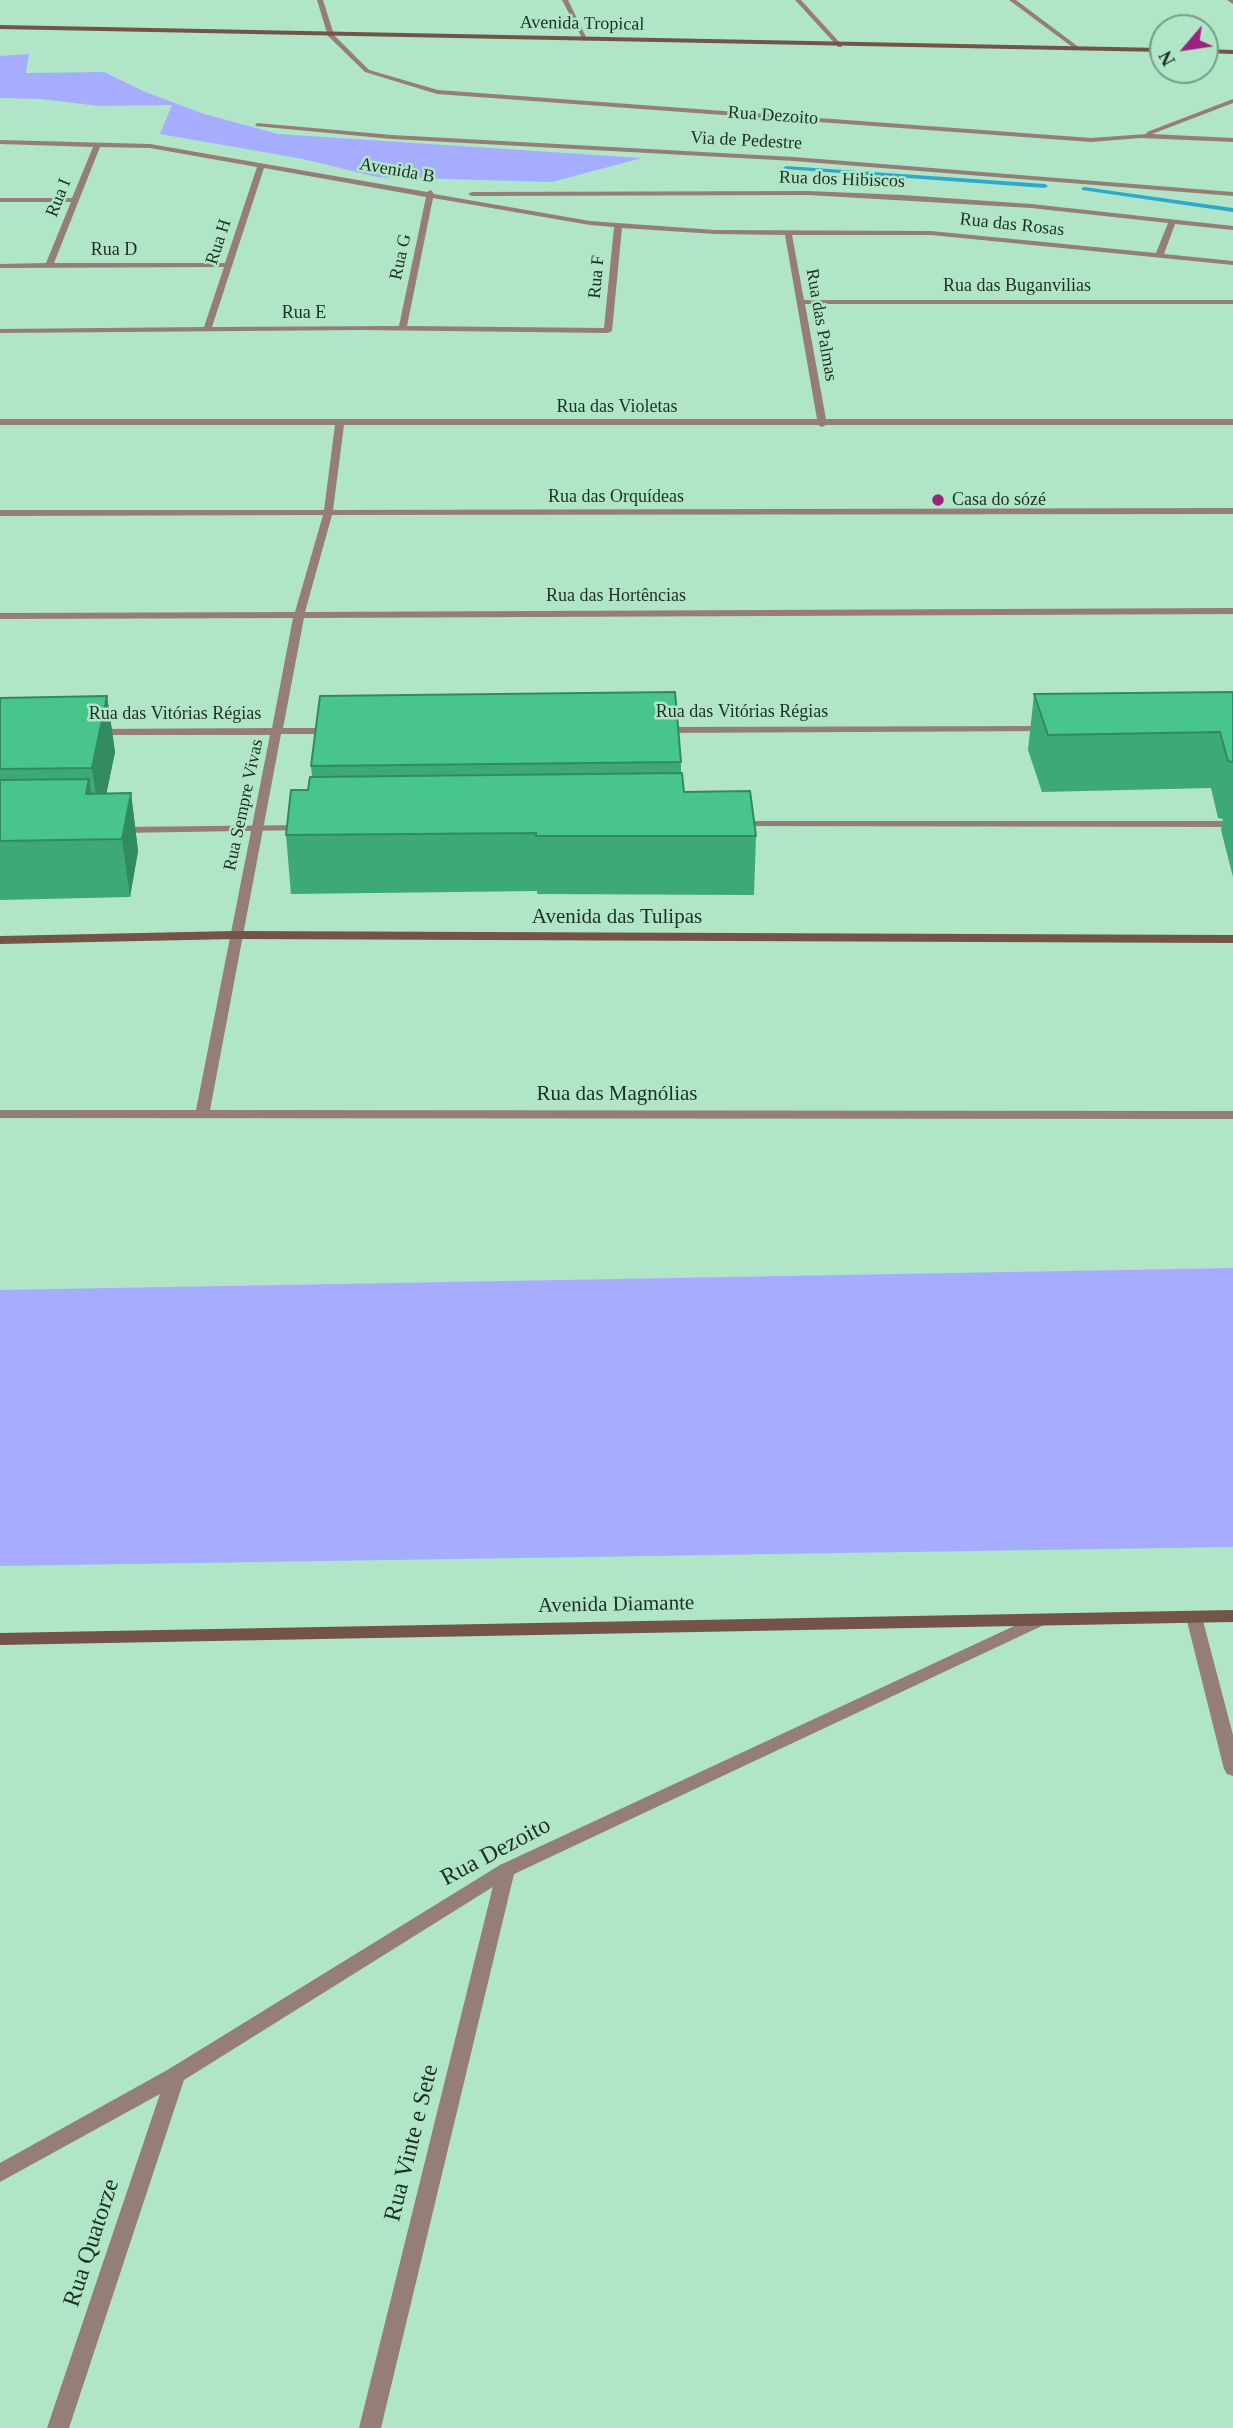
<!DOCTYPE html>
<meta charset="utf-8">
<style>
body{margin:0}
#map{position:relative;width:1233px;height:2428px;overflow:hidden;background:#b1e5c7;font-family:"Times New Roman",serif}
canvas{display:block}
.north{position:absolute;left:1149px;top:14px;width:70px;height:70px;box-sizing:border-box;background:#b1e5c7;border:2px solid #759d87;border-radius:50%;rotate:241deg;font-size:19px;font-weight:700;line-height:28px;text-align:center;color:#1c3126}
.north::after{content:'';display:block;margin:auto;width:24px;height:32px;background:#99237e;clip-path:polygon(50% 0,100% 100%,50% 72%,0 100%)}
</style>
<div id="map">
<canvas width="1233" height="2428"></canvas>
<div class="north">N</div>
</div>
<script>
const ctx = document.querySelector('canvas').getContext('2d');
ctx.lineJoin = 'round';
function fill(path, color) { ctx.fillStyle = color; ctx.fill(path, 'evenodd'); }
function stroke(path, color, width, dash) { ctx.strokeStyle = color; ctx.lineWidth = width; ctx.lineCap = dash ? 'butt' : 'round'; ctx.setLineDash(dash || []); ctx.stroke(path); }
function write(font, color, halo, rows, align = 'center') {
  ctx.font = font + ' "Times New Roman",serif'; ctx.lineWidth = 5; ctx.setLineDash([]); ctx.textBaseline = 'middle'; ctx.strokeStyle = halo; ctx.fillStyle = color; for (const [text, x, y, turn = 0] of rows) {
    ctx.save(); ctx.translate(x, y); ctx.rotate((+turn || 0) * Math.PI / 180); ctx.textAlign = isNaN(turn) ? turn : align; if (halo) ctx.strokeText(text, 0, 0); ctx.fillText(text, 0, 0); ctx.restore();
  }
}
fill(new Path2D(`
 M 29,54 L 26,73 L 104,72 L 143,91 L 204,114 L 278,134 L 642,158 L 552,182 L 377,177 L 303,159 L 160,134 L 172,105 L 99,106 L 41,99 L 0,98 L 0,56 Z
 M 1233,1268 L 1233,1547 L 0,1566 L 0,1290 Z`), '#a6adfe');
fill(new Path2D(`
 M 786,166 L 1045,184 L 1048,186 L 1045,188 L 784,169 L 783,168 Z
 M 1084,187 L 1233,208 L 1233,212 L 1082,190 L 1082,188 Z`), '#2daac9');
fill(new Path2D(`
 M 737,821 L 1233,821 L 1233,827 L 733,826 L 731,824 Z
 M 304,825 L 310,828 L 308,830 L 118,833 L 112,830 L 118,827 Z
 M 1194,1611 L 1200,1613 L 1202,1617 L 1233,1735 L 1233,1776 L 1227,1774 L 1224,1769 L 1186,1617 L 1188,1613 Z
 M 506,1863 L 512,1865 L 515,1870 L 381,2428 L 359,2428 L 497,1870 L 500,1865 Z`), '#957e76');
fill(new Path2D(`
 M 317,0 L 323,0 L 334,35 L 369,70 L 438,90 L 1091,138 L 1146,134 L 1147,132 L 1233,99 L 1233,103 L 1152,134 L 1233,138 L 1233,142 L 1141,138 L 1091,142 L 437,94 L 365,72 L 328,36 Z
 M 562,0 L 568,0 L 588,41 L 583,40 Z
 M 795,0 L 801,0 L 842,45 L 842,47 L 838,47 Z
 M 1009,0 L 1016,0 L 1080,48 L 1075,49 Z
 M 1227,0 L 1233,0 L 1233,4 Z
 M 257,123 L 392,135 L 794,157 L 1233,192 L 1233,196 L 794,161 L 392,139 L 255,126 Z
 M 0,140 L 150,144 L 427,192 L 431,190 L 434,194 L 590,221 L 715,230 L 931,231 L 1156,253 L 1168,223 L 1031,208 L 808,195 L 472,196 L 468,194 L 472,192 L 808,191 L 903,195 L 1031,204 L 1233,226 L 1233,230 L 1175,224 L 1164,254 L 1233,261 L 1233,265 L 931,235 L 792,235 L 804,300 L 1233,300 L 1233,304 L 805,304 L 826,419 L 1233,419 L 1233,425 L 826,425 L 822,427 L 818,425 L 344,425 L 333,510 L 1233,508 L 1233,514 L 332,515 L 305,612 L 1233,608 L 1233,614 L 304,618 L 283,728 L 335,728 L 340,731 L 335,734 L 281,734 L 210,1110 L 1233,1111 L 1233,1119 L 0,1118 L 0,1110 L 196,1110 L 270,735 L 92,735 L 87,732 L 92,729 L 272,728 L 293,618 L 0,619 L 0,613 L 295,612 L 323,515 L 0,516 L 0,510 L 324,510 L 335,425 L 0,425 L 0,419 L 817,419 L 785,235 L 715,234 L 622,228 L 612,331 L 608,333 L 362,330 L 0,333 L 0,329 L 204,327 L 224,267 L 0,268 L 0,264 L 46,263 L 71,202 L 0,202 L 0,198 L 72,198 L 93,147 L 0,144 ZM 100,147 L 150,148 L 257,167 L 225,263 L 54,263 ZM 264,168 L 426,197 L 399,326 L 212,327 ZM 433,198 L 590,225 L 614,227 L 604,328 L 407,326 Z
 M 1049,726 L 1053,727 L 1053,731 L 659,733 L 654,730 L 659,727 Z
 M 1040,1614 L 1046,1616 L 1048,1620 L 1046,1624 L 512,1875 L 184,2080 L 69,2428 L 47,2428 L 160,2094 L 0,2182 L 0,2163 L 169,2069 L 500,1865 Z`), '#957e76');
fill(new Path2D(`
 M 0,25 L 1163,48 L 1163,52 L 0,29 Z
 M 1205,49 L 1233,50 L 1233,54 L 1205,53 Z
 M 235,931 L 1233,935 L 1233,943 L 235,939 L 0,944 L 0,936 Z
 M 1233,1610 L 1233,1622 L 0,1645 L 0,1633 Z`), '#745449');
fill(new Path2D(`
 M 1233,692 L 1233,877 L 1221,830 L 1223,819 L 1218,818 L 1211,788 L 1042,792 L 1028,750 L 1034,694 Z
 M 107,696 L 115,752 L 106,794 L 131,793 L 138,851 L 130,897 L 0,900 L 0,698 Z
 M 681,762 L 681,773 L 684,792 L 756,836 L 754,895 L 537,894 L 537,891 L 291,894 L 286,835 L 308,790 L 312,777 L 311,766 Z`), '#3da977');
fill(new Path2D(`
 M 107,696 L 115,752 L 100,825 L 92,768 Z
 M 89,779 L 98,837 L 86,794 Z
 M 131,793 L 138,851 L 130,897 L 122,839 Z`), '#328a61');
const building = new Path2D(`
 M 675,692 L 681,762 L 311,766 L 320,696 Z
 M 1233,692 L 1233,762 L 1228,761 L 1220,732 L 1048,735 L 1034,694 Z
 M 107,696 L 92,768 L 0,769 L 0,698 Z
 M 682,773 L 684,792 L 750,791 L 756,836 L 536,836 L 536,833 L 286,835 L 291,790 L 308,790 L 310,777 Z
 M 89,779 L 86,794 L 131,793 L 122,839 L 0,841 L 0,780 Z`);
fill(building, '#47c58a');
stroke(building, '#328a61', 2);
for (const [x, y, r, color] of [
 [938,500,7,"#99237e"]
]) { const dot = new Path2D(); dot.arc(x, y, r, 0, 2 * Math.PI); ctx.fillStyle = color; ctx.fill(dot); stroke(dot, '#b1e5c7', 2.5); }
write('18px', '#1c3126', '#b1e5c7', [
 ["Avenida Tropical",582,24,1],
 ["Rua Dezoito",773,116,4],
 ["Via de Pedestre",746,141,3],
 ["Avenida B",397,171,10],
 ["Rua dos Hibiscos",842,180,2],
 ["Rua I",59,198,-68],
 ["Rua das Rosas",1012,225,6],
 ["Rua H",219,242,-72],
 ["Rua D",114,250],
 ["Rua G",401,257,-78],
 ["Rua F",597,277,-85],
 ["Rua das Buganvilias",1017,286],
 ["Rua E",304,313],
 ["Rua das Palmas",821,325,80],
 ["Rua das Violetas",617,407],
 ["Rua das Orquídeas",616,497],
 ["Rua das Hortências",616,596],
 ["Rua das Vitórias Régias",742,712],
 ["Rua das Vitórias Régias",175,714],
 ["Rua Sempre Vivas",244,805,-78]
]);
write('18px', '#1c3126', '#b1e5c7', [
 ["Casa do sózé",952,500]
], 'left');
write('21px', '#1c3126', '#b1e5c7', [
 ["Avenida das Tulipas",617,917],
 ["Rua das Magnólias",617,1094],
 ["Avenida Diamante",616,1605,-1]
]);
write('24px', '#1c3126', '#b1e5c7', [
 ["Rua Dezoito",496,1852,-28],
 ["Rua Vinte e Sete",412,2143,-76],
 ["Rua Quatorze",92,2243,-72]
]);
</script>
